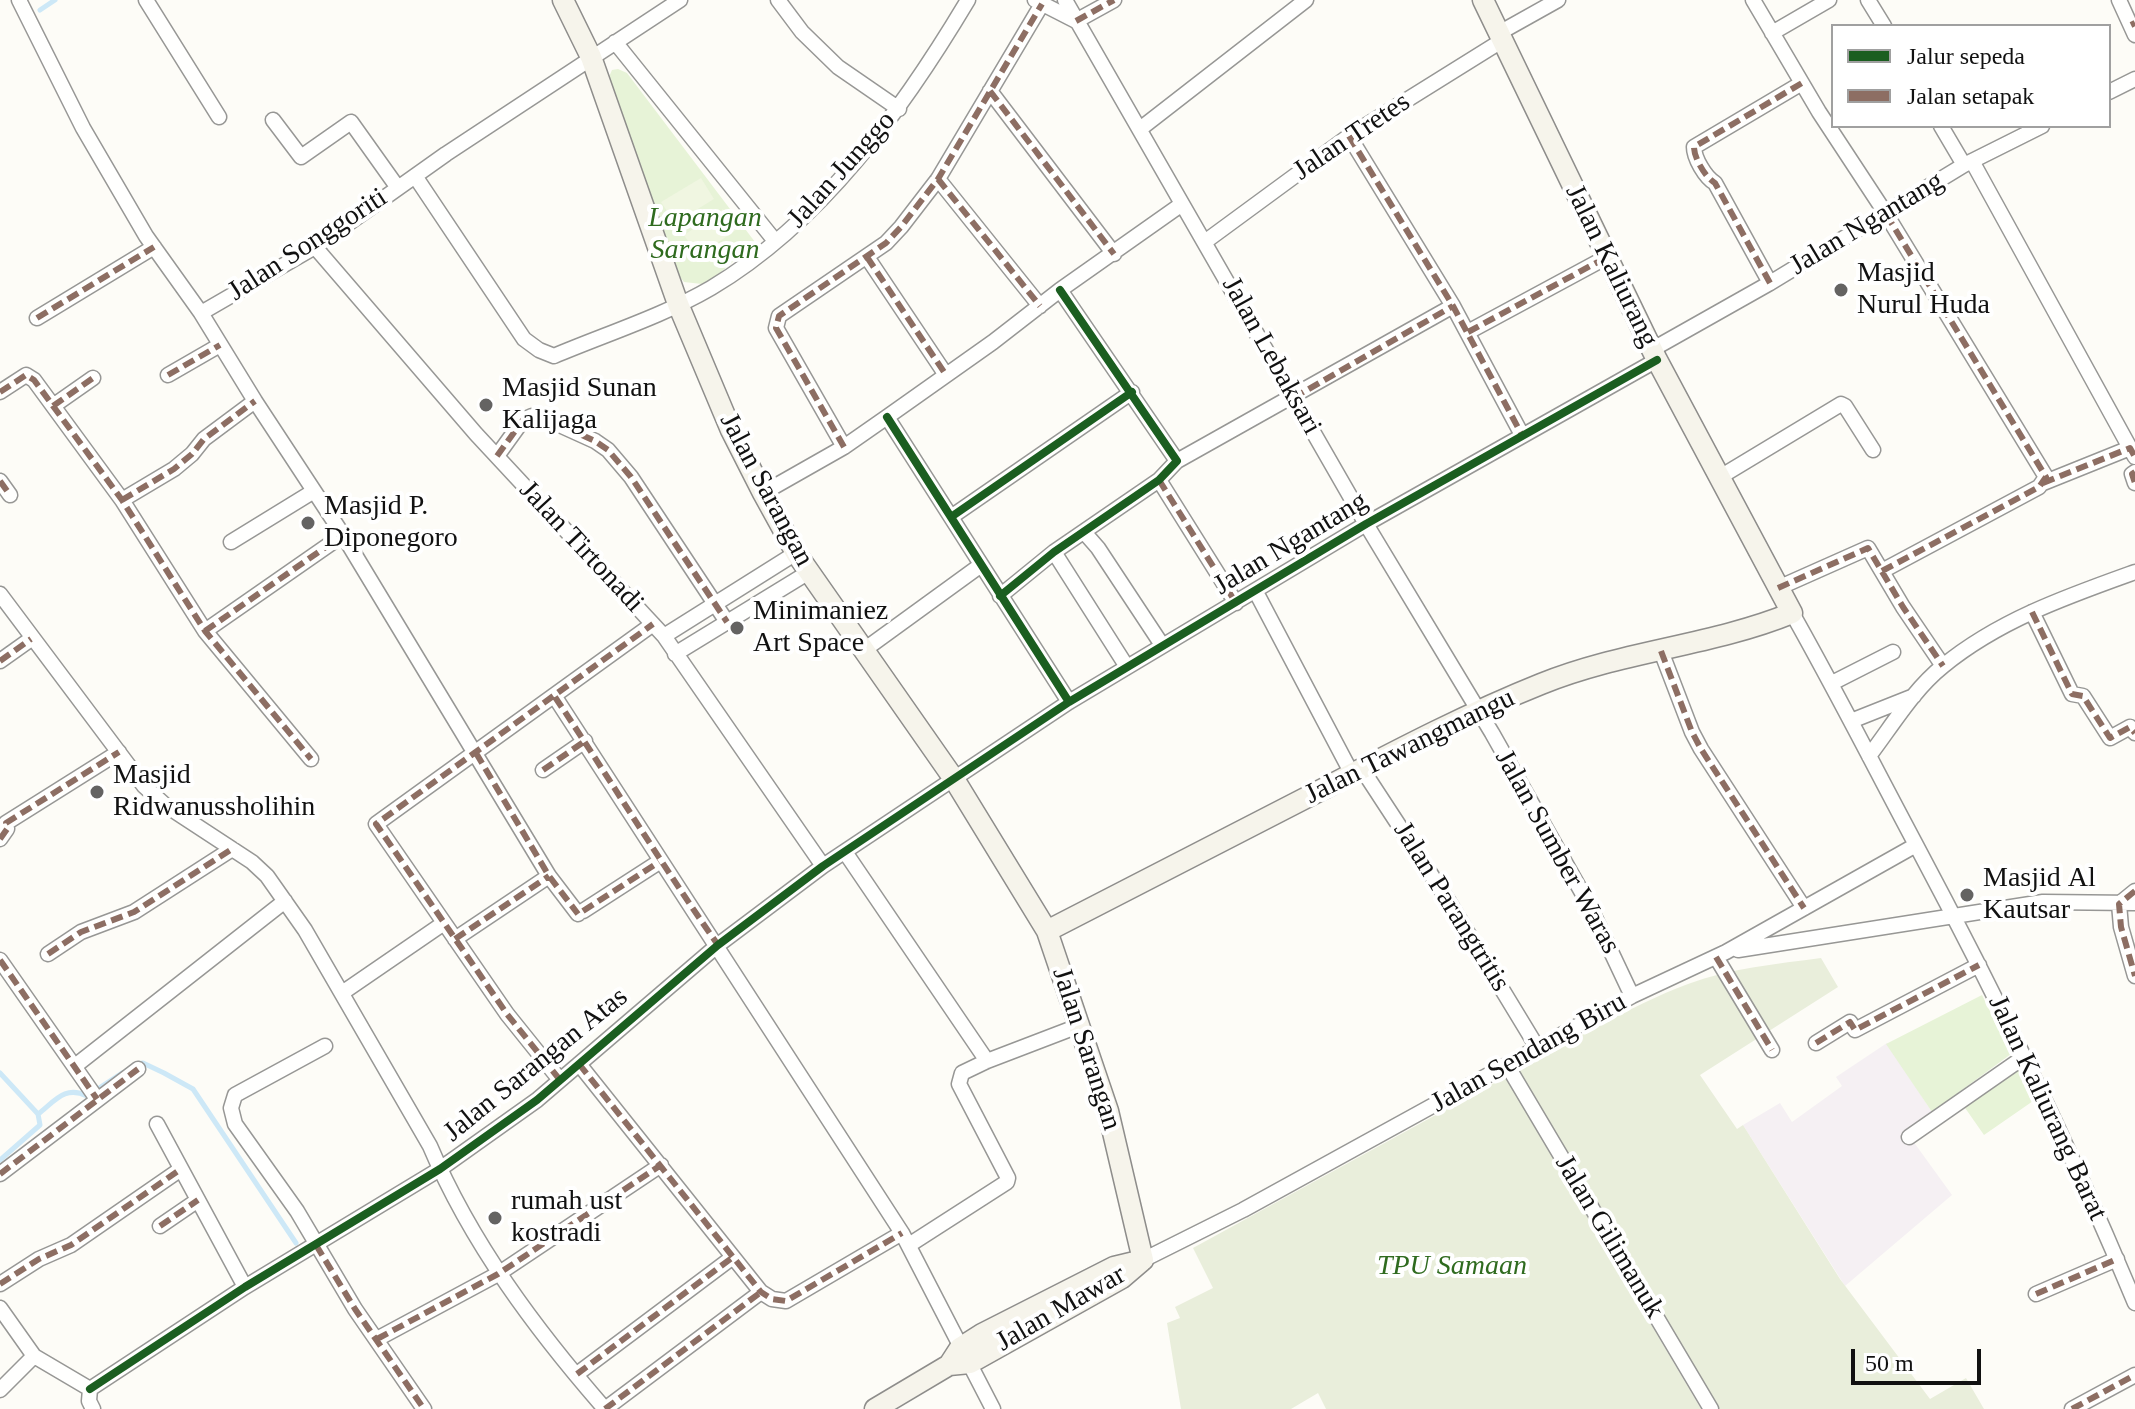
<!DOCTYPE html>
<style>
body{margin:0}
#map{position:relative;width:2135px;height:1409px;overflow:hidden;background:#fdfcf7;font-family:"Times New Roman",serif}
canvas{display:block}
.legend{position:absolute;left:1831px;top:24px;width:280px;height:104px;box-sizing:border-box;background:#fff;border:2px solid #a0a0a0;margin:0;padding:10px 14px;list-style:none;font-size:24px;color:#111}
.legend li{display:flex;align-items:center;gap:16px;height:40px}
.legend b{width:40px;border:2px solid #a0a0a0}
.scale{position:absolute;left:1851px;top:1349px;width:130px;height:36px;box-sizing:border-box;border:4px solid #111;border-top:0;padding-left:10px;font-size:24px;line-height:28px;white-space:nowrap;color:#111;-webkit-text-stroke:6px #fff;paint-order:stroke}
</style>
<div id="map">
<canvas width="2135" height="1409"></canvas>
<ul class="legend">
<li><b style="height:10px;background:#1b5e20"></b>Jalur sepeda</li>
<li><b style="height:10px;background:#8d6e63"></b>Jalan setapak</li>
</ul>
<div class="scale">50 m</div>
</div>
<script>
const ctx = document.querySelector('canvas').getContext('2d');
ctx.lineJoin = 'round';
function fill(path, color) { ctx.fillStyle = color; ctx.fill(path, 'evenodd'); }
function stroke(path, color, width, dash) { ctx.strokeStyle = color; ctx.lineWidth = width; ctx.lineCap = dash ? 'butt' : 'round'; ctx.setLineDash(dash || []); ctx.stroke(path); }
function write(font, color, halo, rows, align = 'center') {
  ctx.font = font + ' "Times New Roman",serif'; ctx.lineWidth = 8; ctx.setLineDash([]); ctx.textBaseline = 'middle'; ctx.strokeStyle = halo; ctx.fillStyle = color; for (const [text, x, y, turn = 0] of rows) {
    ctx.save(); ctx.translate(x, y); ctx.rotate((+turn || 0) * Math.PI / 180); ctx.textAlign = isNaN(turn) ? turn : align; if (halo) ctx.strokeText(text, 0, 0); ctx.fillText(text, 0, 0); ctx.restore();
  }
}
fill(new Path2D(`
 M 1887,1043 L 1932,1112 L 1905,1130 L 1952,1195 L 1845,1286 L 1743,1125 L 1780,1103 L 1792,1122 L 1842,1086 L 1836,1077 Z`), '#f5f0f3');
fill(new Path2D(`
 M 618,69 L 627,73 L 755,242 L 712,280 L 702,284 L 684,282 L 680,277 L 608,79 L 612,70 Z
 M 1982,995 L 2011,1054 L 1932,1112 L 1886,1044 Z
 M 2020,1069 L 2036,1099 L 1984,1135 L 1963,1105 Z`), '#e7f3d7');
fill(new Path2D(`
 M 1821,958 L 1838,987 L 1700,1075 L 1737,1129 L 1743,1125 L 1840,1279 L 1930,1399 L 1966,1378 L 1984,1409 L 1716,1409 L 1517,1071 C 1573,1041 1629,1006 1688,984 C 1731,968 1777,964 1821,958 Z
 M 1505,1077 L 1701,1409 L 1326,1409 L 1318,1393 L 1291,1409 L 1181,1409 L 1167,1323 L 1180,1318 L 1175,1307 L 1213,1288 L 1193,1248 Z`), '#e9eedb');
fill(new Path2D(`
 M 701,178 L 714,199 L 675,223 L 661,202 Z
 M 723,209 L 736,230 L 698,256 L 684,235 Z`), '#f0f6e1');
stroke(new Path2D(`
 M 40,10 L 55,0
 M 137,1064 L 143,1063 L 164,1073 L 193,1089 L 296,1243
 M 0,1073 L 38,1114 C 55,1101 65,1085 87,1096 L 122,1073
 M 0,1160 L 40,1125 L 38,1114`), '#cde8f7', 5);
const street = new Path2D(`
 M 19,0 L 83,128 L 146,236 L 201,313 L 255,401 L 343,535 L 549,876 L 578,914
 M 146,0 L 219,117
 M 778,0 L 802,32 L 838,67 L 899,109
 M 1035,0 L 1076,21
 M 1065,0 L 1366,524 L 1492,733 L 1589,905 L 1632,996
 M 1753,0 L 1819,112 L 1886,214 L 2046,477 L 2039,487 L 1882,571
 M 1868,0 L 1884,26
 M 2119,0 L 2135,35
 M 1076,21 L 1114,0
 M 1499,33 L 1558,0
 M 1772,33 L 1829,0
 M 615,42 L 775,241
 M 990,91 L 1114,254
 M 2109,92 L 2135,79
 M 273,120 L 301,157 L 351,122 L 398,188
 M 1941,126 L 1964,165
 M 1140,129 L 1306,0
 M 1349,136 L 1453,306 L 1522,435
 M 1972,161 L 2135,457
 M 415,176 L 524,339 L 539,350 L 554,356 C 606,334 663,316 711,288 C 822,222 903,109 968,0
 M 938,179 L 1040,306
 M 1206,241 L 1349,136 L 1503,40
 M 315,247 L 476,434 L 664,636 L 823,866
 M 867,257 L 946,375
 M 1770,283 L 1715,183 C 1705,177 1694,158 1694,147 L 1802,83
 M 201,313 L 315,247 L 446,154 L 680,0
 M 37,318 L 154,247
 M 1468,332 L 1607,257
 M 1653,349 L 1770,283 L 1964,165 L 2042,126
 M 168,375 L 220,345
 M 0,392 L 26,375 L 34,380 L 122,500 L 205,631 L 311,759
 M 53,406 L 93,378
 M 887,417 L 1069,702
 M 844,447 L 776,328 L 779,316 L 886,243 L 901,227 L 938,179 L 1042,4
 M 497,456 L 523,420 L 532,416 L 542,417 L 595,441 L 608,450 L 631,477 L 727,622
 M 1177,461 L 1453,306
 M 2135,472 L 2132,474 L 2135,483
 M 1720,477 L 1841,404 L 1845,406 L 1873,450
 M 1159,480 L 1236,603
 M 0,481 L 10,495
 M 2043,483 L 2130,448
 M 763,493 L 844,447 L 887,417 L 993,342 L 1060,290 L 1182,204
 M 122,500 L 174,469 L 192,454 L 204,439 L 255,401
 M 951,517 L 1132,392
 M 1084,532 L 1098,548 L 1162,645
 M 231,542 L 314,491
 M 1054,552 L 1127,667
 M 1778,588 L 1868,548 L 1903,607 L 1943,666
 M 1256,592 L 1352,774
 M 0,594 L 144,786 L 165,805 L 252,862 L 267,876 L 305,930 L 430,1146 C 471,1243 536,1330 605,1409 L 761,1292
 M 1000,596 L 1054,552 L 1159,480 L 1177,461 L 1060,290
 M 2032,612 L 2072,694 L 2083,696 L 2110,738 L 2130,727 L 2135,733
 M 1792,613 C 1835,689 1874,766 1915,843 C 1995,993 2070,1146 2135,1303
 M 205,631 L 343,535
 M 664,636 L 796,553
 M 864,650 L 981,565
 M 1661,651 L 1692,732 L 1701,749 L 1804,908
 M 675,654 L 809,572
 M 0,661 L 31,639
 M 1832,683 L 1893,652
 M 555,697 L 902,1233 L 993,1409
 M 1851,721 L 1914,696
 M 1869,756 C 1892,726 1913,690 1943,666 C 1999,620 2068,596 2135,572
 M 1362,769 L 1449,902 L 1537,1047
 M 543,770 L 585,741
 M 0,839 L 7,829 L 6,823 L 119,752
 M 845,852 L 987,1061
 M 2135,891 L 2119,904 L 2121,927 L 2135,976
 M 583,911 L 659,862
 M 455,939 L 549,876
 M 1738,950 L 2043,902 L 2135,903
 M 48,954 L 81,932 L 134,912 L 232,849
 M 1716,957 L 1772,1050
 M 0,960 L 97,1099
 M 342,993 L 444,923
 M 1816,1043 L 1850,1022 L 1855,1030 L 1979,965
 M 325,1046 L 235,1095 L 231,1108 L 235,1124 L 297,1211 L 355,1309 L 424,1409
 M 579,1064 L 761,1292 L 772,1299 L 786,1301 L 902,1233
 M 1507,1065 L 1711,1409
 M 75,1066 L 285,901
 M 560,1080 L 507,1014 L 376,824 L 653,624
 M 157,1124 L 245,1287
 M 1909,1137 L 2024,1057
 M 0,1174 L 138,1069
 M 160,1226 L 198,1200
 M 909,1245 L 1007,1182 L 1008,1178 L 959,1084 L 962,1073 L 987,1061 L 1081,1025
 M 1143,1260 L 1243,1210 L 1632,996 L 1726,952 L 1916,845
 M 0,1284 L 39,1259 L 71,1245 L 181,1169
 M 2036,1294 L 2117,1259
 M 0,1308 L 34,1356
 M 377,1339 L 498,1274 L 661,1165
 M 577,1374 L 733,1257
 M 90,1389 L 245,1287 L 440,1169 L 537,1100 L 718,945 L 823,866 L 1069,702 L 1366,524 L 1657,360
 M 90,1389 L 89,1401 L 93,1409
 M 0,1390 L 34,1356 L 90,1389
 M 2072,1409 L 2135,1375`);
const secondary = new Path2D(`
 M 563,0 L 591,57 L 678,304 L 731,430 L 763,493 L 796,553 L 954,779 L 1047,931 L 1108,1111 L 1143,1260
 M 1047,931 C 1139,883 1231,836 1323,789 C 1394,752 1466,714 1541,684 C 1622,651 1711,646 1792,613 L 1657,360 L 1483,0
 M 949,1365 L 960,1348 L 982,1334 L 1114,1267 L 1139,1261
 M 875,1409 L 949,1365 L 970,1363 L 1122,1278 L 1143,1260`);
stroke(street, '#979795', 17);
stroke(secondary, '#8e8d8b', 23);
stroke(street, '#fffffe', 14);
stroke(secondary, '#f6f4eb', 20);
stroke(new Path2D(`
 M 1076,21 L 1114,0
 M 2131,25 L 2135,23
 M 990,91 L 1114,254
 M 1349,136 L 1453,306 L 1522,435
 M 938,179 L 1040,306
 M 867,257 L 946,375
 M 1770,283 L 1715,183 C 1705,177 1694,158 1694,147 L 1802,83
 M 37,318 L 154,247
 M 1468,332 L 1607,257
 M 168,375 L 220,345
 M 0,392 L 26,375 L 34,380 L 122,500 L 205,631 L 311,759
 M 1293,398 L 1453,306
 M 53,406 L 93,378
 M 844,447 L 776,328 L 779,316 L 886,243 L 901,227 L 938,179 L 1042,4
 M 497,456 L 523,420 L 532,416 L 542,417 L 595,441 L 608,450 L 631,477 L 727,622
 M 2135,472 L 2132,474 L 2135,483
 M 1159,480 L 1236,603
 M 0,481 L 10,495
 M 2043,483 L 2130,448 L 2135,457
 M 122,500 L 174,469 L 192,454 L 204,439 L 255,401
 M 1882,571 L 2039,487 L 2046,477 L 1886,214
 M 1778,588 L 1868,548 L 1903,607 L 1943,666
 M 2032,612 L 2072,694 L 2083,696 L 2110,738 L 2130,727 L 2135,733
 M 205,631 L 343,535
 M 1661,651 L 1692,732 L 1701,749 L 1804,908
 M 0,661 L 31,639
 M 555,697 C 610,779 661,864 718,945
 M 476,753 L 549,876 L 578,914
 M 543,770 L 585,741
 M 0,839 L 7,829 L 6,823 L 119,752
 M 2135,891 L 2119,904 L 2121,927 L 2135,976
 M 583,911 L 659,862
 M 455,939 L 549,876
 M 48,954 L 81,932 L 134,912 L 232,849
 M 1716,957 L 1772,1050
 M 0,960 L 97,1099
 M 1816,1043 L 1850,1022 L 1855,1030 L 1979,965
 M 579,1064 L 761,1292 L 772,1299 L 786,1301 L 902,1233
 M 560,1080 L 507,1014 L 376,824 L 653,624
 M 0,1174 L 138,1069
 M 160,1226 L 198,1200
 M 316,1245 L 355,1309 L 424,1409
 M 0,1284 L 39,1259 L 71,1245 L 181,1169
 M 2036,1294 L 2117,1259
 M 377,1339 L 498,1274 L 661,1165
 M 577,1374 L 733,1257
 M 605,1409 L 761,1292
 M 2072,1409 L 2135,1375`), '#8d6e63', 6, [12, 6]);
stroke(new Path2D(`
 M 887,417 L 1069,702
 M 951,517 L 1132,392
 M 1000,596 L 1054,552 L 1159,480 L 1177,461 L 1060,290
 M 90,1389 L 245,1287 L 440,1169 L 537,1100 L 718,945 L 823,866 L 1069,702 L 1366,524 L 1657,360`), '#1b5e20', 8);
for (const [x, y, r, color] of [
 [1841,290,8,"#646362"],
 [486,405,8,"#646362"],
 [308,523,8,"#646362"],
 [737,628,8,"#646362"],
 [97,792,8,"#646362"],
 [1967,895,8,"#646362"],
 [495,1218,8,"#646362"]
]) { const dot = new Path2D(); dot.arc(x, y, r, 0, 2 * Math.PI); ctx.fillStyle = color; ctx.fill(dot); stroke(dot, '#fff', 3); }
write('28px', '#111', '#fff', [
 ["Jalan Tretes",1352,137,-34],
 ["Jalan Junggo",842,170,-48],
 ["Jalan Ngantang",1867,224,-31],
 ["Jalan Songgoriti",308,245,-33],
 ["Jalan Kaliurang",1611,266,64],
 ["Jalan Lebaksari",1271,356,61],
 ["Jalan Sarangan",766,490,62],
 ["Jalan Ngantang",1291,544,-31],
 ["Jalan Tirtonadi",581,547,47],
 ["Jalan Tawangmangu",1410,747,-26],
 ["Jalan Sumber Waras",1557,852,61],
 ["Jalan Parangtritis",1451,907,58],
 ["Jalan Sarangan",1086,1049,72],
 ["Jalan Sendang Biru",1529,1053,-29],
 ["Jalan Sarangan Atas",536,1065,-39],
 ["Jalan Kaliurang Barat",2047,1108,65],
 ["Jalan Gilimanuk",1609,1237,59],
 ["Jalan Mawar",1061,1309,-30]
]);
write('italic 28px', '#2f6b1f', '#fff', [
 ["Lapangan",705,219],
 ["Sarangan",705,251],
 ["TPU Samaan",1452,1267]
]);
write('28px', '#111', '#fff', [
 ["Masjid",1857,274],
 ["Nurul Huda",1857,306],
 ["Masjid Sunan",502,389],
 ["Kalijaga",502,421],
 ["Masjid P.",324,507],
 ["Diponegoro",324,539],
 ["Minimaniez",753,612],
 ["Art Space",753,644],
 ["Masjid",113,776],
 ["Ridwanussholihin",113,808],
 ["Masjid Al",1983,879],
 ["Kautsar",1983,911],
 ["rumah ust",511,1202],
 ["kostradi",511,1234]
], 'left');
</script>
